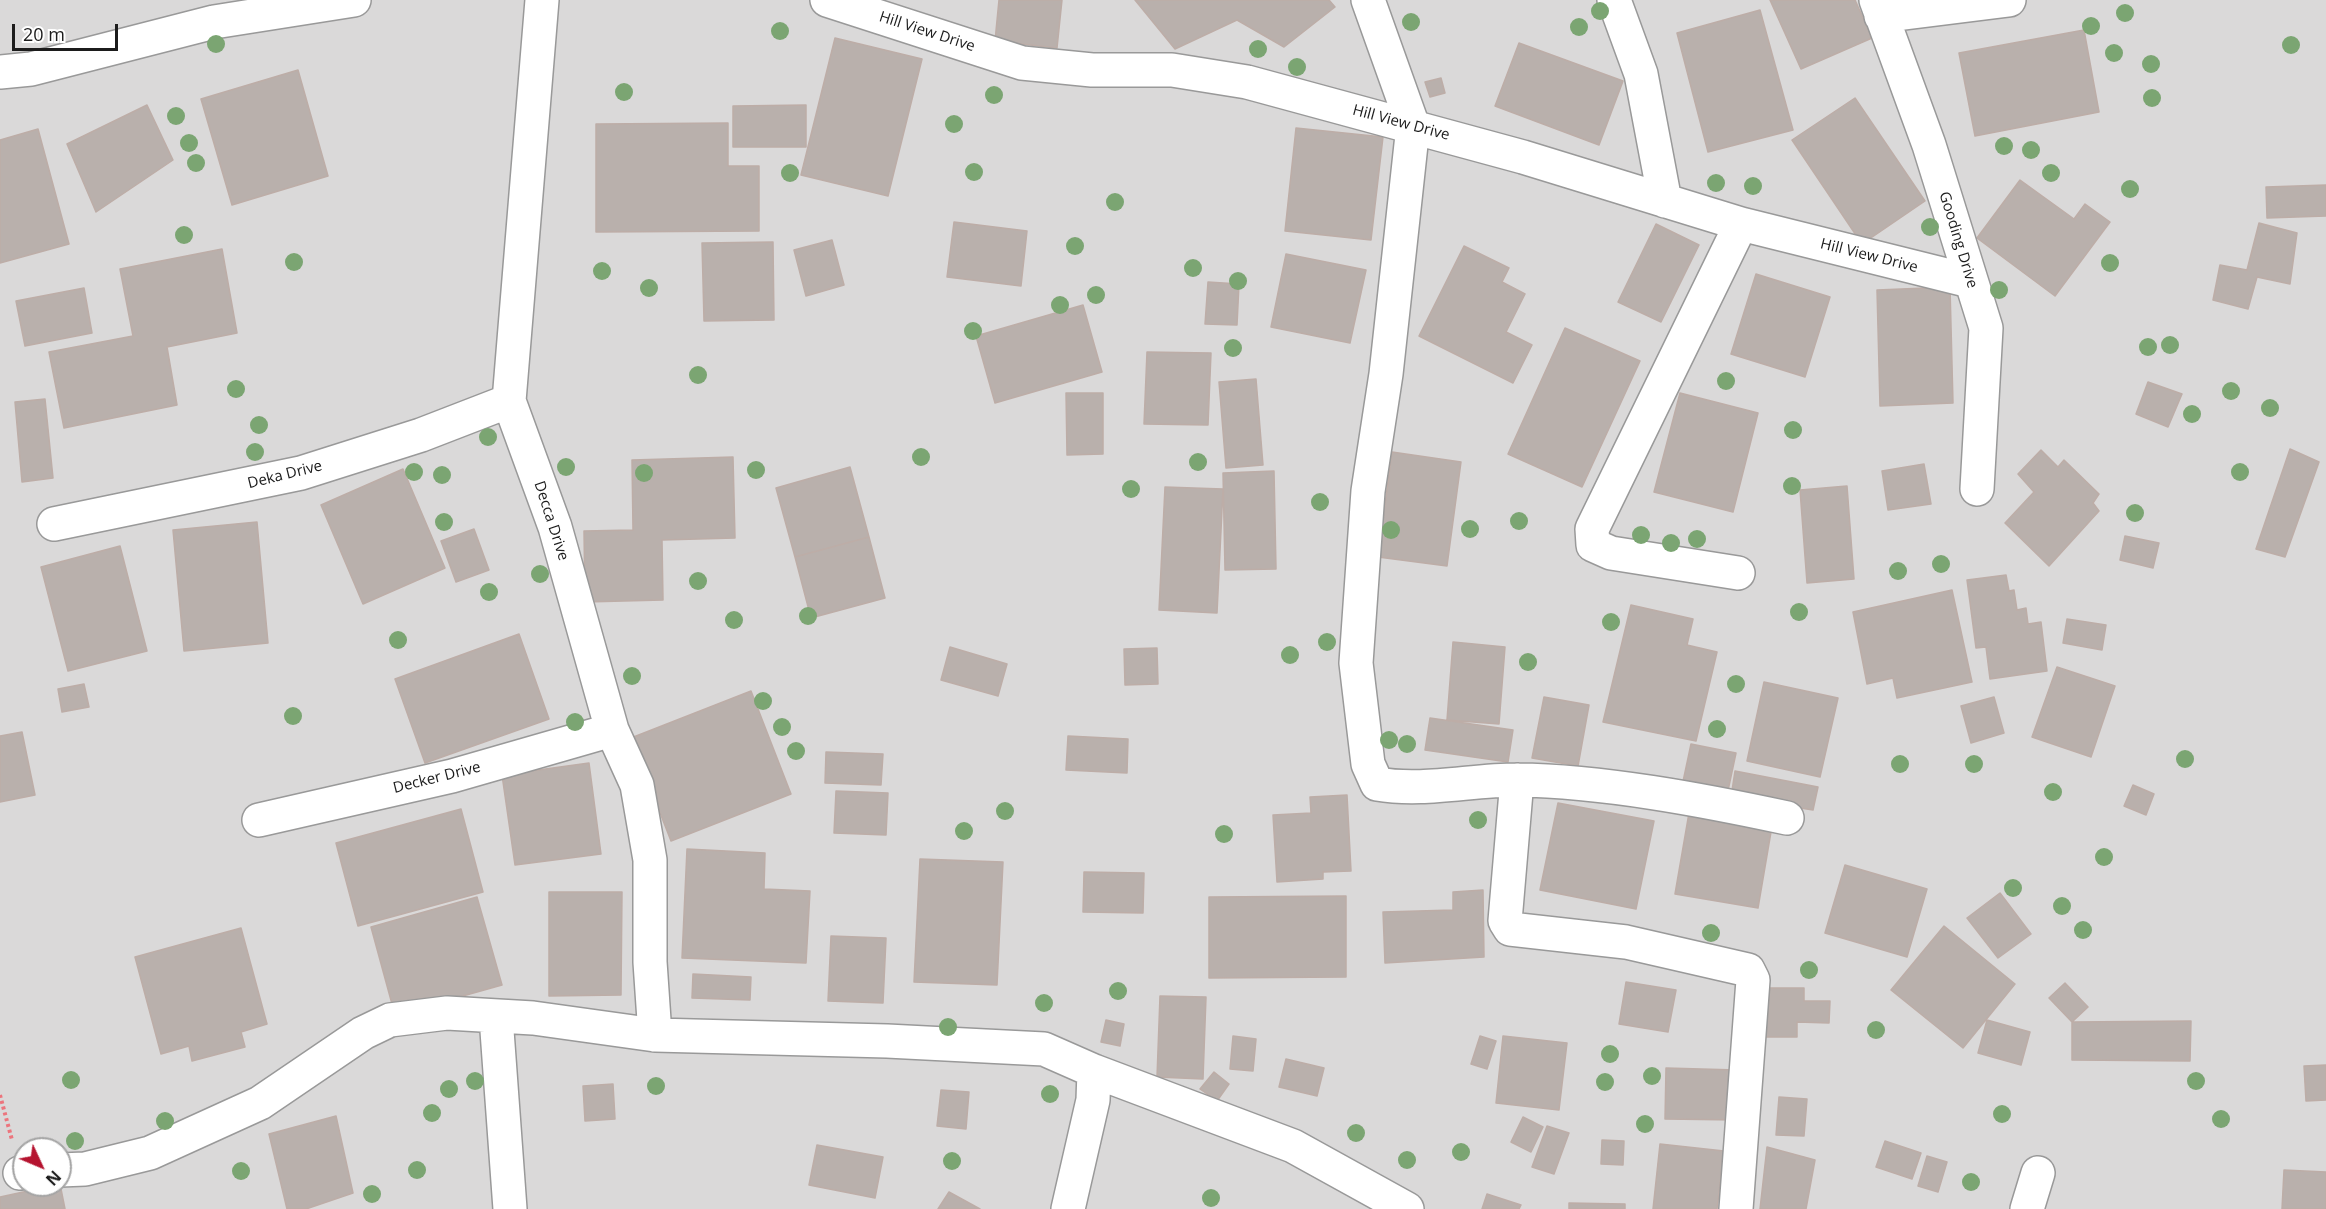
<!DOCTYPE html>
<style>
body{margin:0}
#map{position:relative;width:2326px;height:1209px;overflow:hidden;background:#ede8e3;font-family:"Open Sans",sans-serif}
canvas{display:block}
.north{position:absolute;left:12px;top:1137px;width:60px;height:60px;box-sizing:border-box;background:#fff;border:2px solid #a4a4a4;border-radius:50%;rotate:134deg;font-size:16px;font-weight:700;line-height:24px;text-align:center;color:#1c1c1c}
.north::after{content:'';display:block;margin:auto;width:21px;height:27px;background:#b5132f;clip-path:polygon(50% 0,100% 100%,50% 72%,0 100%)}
.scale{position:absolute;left:12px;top:24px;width:106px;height:27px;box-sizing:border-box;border:3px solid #1c1c1c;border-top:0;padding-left:8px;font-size:18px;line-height:21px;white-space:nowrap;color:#1c1c1c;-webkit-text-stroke:4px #fff;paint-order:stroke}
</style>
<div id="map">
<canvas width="2326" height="1209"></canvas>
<div class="north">N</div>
<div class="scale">20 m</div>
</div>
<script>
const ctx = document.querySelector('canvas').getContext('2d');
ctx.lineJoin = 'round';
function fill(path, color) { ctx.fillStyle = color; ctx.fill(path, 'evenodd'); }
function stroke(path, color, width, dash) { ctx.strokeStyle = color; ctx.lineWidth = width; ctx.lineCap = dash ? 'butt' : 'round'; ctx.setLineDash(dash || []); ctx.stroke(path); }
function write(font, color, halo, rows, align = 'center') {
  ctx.font = font + ' "Open Sans",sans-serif'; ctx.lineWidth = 6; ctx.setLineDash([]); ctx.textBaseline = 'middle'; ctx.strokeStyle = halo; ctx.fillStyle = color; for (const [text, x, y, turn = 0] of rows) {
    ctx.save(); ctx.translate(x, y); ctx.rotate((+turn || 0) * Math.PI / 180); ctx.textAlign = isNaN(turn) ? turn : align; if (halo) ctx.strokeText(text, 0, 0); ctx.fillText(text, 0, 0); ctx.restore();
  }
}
fill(new Path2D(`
 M 0,0 L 2326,0 L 2326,1209 L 0,1209 ZM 24,1149 L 60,1149 L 60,1185 L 24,1185 Z`), '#dad9d9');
const building = new Path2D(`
 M 999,0 L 1062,0 L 1057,48 L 995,41 Z
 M 1135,0 L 1329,0 L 1335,7 L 1284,47 L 1237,20 L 1175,49 Z
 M 1770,0 L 1855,0 L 1872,38 L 1801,69 Z
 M 1760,10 L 1793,130 L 1708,152 L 1677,33 Z
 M 2084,30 L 2099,112 L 1975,136 L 1959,53 Z
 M 835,38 L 922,59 L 888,196 L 801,175 Z
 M 1519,43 L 1623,81 L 1599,145 L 1495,106 Z
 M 298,70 L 328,176 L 232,205 L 201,99 Z
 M 1441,78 L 1445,93 L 1430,97 L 1425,82 Z
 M 1855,98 L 1925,201 L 1862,244 L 1792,140 Z
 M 147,105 L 173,160 L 96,212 L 67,144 Z
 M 806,105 L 806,147 L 733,147 L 733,106 Z
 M 728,123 L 728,166 L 759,166 L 759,231 L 596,232 L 596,124 Z
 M 1296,128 L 1383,137 L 1371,240 L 1285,231 Z
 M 38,129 L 69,244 L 0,263 L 0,140 Z
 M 2020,180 L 2074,219 L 2085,204 L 2110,222 L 2055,296 L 1977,238 Z
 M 2326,185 L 2326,216 L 2267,218 L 2266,187 Z
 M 954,222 L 1027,231 L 1021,286 L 947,277 Z
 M 2259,223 L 2297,233 L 2290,284 L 2257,277 L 2248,309 L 2213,300 L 2220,265 L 2247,270 Z
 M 1656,224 L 1699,245 L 1661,322 L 1618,302 Z
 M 832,240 L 844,285 L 806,296 L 794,250 Z
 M 773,242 L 774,320 L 704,321 L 702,243 Z
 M 1464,246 L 1509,268 L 1502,282 L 1525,294 L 1506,332 L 1532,345 L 1513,383 L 1419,336 Z
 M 222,249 L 237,333 L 167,347 L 177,405 L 64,428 L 49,352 L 133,336 L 120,269 Z
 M 1286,254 L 1366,270 L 1350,343 L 1271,327 Z
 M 1756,274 L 1830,297 L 1805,377 L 1731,354 Z
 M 1208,282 L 1239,284 L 1237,325 L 1205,324 Z
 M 1950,287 L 1953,403 L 1880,406 L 1877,290 Z
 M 84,288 L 92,333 L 25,346 L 16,301 Z
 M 1083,305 L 1102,372 L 995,403 L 976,336 Z
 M 1565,328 L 1640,361 L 1582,487 L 1508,454 Z
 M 1147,352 L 1211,353 L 1208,425 L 1144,424 Z
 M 1256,379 L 1263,465 L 1226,468 L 1219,382 Z
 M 2148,382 L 2182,394 L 2168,427 L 2136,414 Z
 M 1066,393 L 1103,393 L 1103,454 L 1067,455 Z
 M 1680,393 L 1758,413 L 1733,512 L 1654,492 Z
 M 45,399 L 53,478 L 22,482 L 15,402 Z
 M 2290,449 L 2319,462 L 2285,557 L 2256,549 Z
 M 2041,450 L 2058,467 L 2064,460 L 2099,494 L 2093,503 L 2099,511 L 2049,566 L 2005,523 L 2034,492 L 2018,474 Z
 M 1392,452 L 1461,462 L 1447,566 L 1378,557 Z
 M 733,457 L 735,538 L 662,540 L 663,600 L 585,602 L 584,531 L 633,530 L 632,460 Z
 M 1924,464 L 1931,504 L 1888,510 L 1882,471 Z
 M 850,467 L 869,537 L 795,557 L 776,488 Z
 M 403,469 L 445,568 L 363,604 L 321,505 Z
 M 1274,471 L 1276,569 L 1225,570 L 1223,473 Z
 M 1847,486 L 1854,579 L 1807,583 L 1800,490 Z
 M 1165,487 L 1223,489 L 1217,613 L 1159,610 Z
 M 257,522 L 268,643 L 184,651 L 173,530 Z
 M 474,529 L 489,570 L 456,582 L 441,541 Z
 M 2125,536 L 2159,543 L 2153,568 L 2120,560 Z
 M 869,537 L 885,598 L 811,618 L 795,557 Z
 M 120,546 L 147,651 L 68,671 L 41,567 Z
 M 2006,575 L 2009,591 L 2014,590 L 2017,610 L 2026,608 L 2028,624 L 2041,622 L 2047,671 L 1990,679 L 1986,647 L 1976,648 L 1967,580 Z
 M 1952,590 L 1972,682 L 1897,698 L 1893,678 L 1867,684 L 1853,612 Z
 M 1631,605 L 1693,619 L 1687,645 L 1717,652 L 1696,741 L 1603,722 Z
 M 2067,619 L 2106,625 L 2102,650 L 2063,643 Z
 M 519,634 L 549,719 L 425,763 L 395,679 Z
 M 1453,642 L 1505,647 L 1499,724 L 1447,720 Z
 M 950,647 L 1007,664 L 998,696 L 941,680 Z
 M 1157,648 L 1158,684 L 1125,685 L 1124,649 Z
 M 2057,667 L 2115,686 L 2091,757 L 2032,737 Z
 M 1764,682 L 1838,698 L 1820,777 L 1747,761 Z
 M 84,684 L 89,707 L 62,712 L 58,689 Z
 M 751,691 L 791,794 L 671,841 L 631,738 Z
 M 1544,697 L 1589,705 L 1578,766 L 1532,758 Z
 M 1994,697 L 2004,733 L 1971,743 L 1961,706 Z
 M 1430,718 L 1513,730 L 1508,762 L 1425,750 Z
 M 22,732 L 35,795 L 0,802 L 0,736 Z
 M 1068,736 L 1128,739 L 1127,773 L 1066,770 Z
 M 1691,744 L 1736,753 L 1726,800 L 1681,791 Z
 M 826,752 L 883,754 L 881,785 L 825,783 Z
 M 589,763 L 601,854 L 515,865 L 502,775 Z
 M 1735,771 L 1818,787 L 1813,810 L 1731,797 Z
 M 2133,785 L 2154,794 L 2146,815 L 2124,806 Z
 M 836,791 L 888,793 L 886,835 L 834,833 Z
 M 1347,795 L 1351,871 L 1323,872 L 1323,879 L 1277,882 L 1273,815 L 1311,813 L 1310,797 Z
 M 1558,803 L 1654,821 L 1636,909 L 1540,890 Z
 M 461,809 L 483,892 L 358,926 L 336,843 Z
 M 1689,813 L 1772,826 L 1758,908 L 1675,894 Z
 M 687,849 L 765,853 L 764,889 L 810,891 L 806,963 L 682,958 Z
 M 920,859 L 1003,862 L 997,985 L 914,982 Z
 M 1845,865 L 1927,889 L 1907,957 L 1825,933 Z
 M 1084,872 L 1144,873 L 1143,913 L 1083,912 Z
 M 1483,890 L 1484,957 L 1385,963 L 1383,912 L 1453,910 L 1453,892 Z
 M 549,892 L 622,892 L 621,995 L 549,996 Z
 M 2000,893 L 2031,934 L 1998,958 L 1967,918 Z
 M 1346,896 L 1346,977 L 1209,978 L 1209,897 Z
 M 477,897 L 502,985 L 395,1015 L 371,927 Z
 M 1944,926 L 2015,984 L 1963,1048 L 1891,990 Z
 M 241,928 L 267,1024 L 241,1032 L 245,1047 L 192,1061 L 189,1046 L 161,1054 L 135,957 Z
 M 831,936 L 886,938 L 883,1003 L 828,1001 Z
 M 693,974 L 751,977 L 750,1000 L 692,998 Z
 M 1626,982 L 1676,990 L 1668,1032 L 1619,1024 Z
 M 2065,983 L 2088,1007 L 2072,1022 L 2049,998 Z
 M 1762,988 L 1804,988 L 1804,1001 L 1830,1001 L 1829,1023 L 1797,1022 L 1797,1037 L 1761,1037 Z
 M 1160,996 L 1206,997 L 1203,1079 L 1157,1077 Z
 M 1106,1020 L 1124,1024 L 1120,1046 L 1101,1042 Z
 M 1987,1020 L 2030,1032 L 2021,1065 L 1978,1053 Z
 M 2191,1021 L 2190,1061 L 2072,1060 L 2072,1022 Z
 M 1233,1036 L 1256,1039 L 1253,1071 L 1230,1069 Z
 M 1480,1036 L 1496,1041 L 1487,1069 L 1471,1064 Z
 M 1503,1036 L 1567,1043 L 1559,1110 L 1496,1103 Z
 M 1286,1059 L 1324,1068 L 1317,1096 L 1279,1087 Z
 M 2326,1065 L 2326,1100 L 2306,1101 L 2304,1066 Z
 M 1666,1068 L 1737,1070 L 1736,1120 L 1665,1119 Z
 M 1214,1072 L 1229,1084 L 1217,1101 L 1200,1089 Z
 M 613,1084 L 615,1119 L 585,1121 L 583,1086 Z
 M 941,1090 L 969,1092 L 966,1129 L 937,1126 Z
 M 1779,1097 L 1807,1099 L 1804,1136 L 1776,1135 Z
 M 336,1116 L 353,1193 L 306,1209 L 287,1209 L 269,1134 Z
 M 1523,1117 L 1543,1127 L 1531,1152 L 1511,1142 Z
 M 1547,1126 L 1569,1133 L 1554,1174 L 1532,1167 Z
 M 1602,1140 L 1624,1141 L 1623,1165 L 1601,1164 Z
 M 1885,1141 L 1921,1153 L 1912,1179 L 1876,1167 Z
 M 1660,1144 L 1724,1151 L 1717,1209 L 1653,1209 Z
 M 817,1145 L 883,1157 L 875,1198 L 809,1185 Z
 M 1767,1147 L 1815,1160 L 1806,1209 L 1760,1209 Z
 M 1927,1156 L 1947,1162 L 1938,1192 L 1918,1186 Z
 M 2284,1170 L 2326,1172 L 2326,1209 L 2282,1209 Z
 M 60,1184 L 65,1209 L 0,1209 L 0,1197 Z
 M 949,1192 L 980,1209 L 938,1209 Z
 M 1487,1194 L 1521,1205 L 1519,1209 L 1482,1209 Z
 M 1569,1203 L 1625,1204 L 1625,1209 L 1569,1209 Z`);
fill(building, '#b9b0ac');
stroke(building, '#bdada7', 1.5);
const minor = new Path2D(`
 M 542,0 L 509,401 L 555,527 L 612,730 L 637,785 L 650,860 L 650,962 L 655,1035
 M 827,0 L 1022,63 L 1092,70 L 1172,70 L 1247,82 L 1523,157 L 1741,224 L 1970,281
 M 1368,0 L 1413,126 L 1386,374 L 1368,491 L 1356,663 L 1368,764 L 1377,784 C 1423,792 1470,780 1517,780 C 1603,781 1703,800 1787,818
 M 1614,0 L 1641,74 L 1665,201
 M 1876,0 L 1929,145 L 1986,328 L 1977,489
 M 1881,16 L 2009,0
 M 0,72 L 31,69 L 214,22 L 354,0
 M 54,524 L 301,473 L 421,435 L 509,401
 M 1738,573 L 1611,553 L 1593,545 L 1592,529 L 1741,224
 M 1517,780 L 1505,921 L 1510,929 L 1626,942 L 1748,970 L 1753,980 L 1736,1209
 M 259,820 L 452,776 L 612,730
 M 496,1017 L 510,1209
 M 60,1170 L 85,1169 L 150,1153 L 260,1103 L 363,1033 L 390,1020 L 447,1013 L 533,1018 L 655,1035 L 887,1041 L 1044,1049 L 1094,1071 L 1293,1146 L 1407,1209
 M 20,1173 L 24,1172
 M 1068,1209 L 1093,1100 L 1094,1071
 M 2027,1209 L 2038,1173`);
stroke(minor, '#999', 36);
stroke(new Path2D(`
 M 0,1095 L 12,1140`), '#ec757d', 4, [3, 3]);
stroke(minor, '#fff', 33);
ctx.fillStyle = '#7ba572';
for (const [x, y] of [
 [1600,11],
 [2125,13],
 [1411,22],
 [2091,26],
 [1579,27],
 [780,31],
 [216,44],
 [2291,45],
 [1258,49],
 [2114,53],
 [2151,64],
 [1297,67],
 [624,92],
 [994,95],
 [2152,98],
 [176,116],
 [954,124],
 [189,143],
 [2004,146],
 [2031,150],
 [196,163],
 [974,172],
 [790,173],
 [2051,173],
 [1716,183],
 [1753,186],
 [2130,189],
 [1115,202],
 [1930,227],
 [184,235],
 [1075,246],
 [294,262],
 [2110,263],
 [1193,268],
 [602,271],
 [1238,281],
 [649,288],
 [1999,290],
 [1096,295],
 [1060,305],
 [973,331],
 [2170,345],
 [2148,347],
 [1233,348],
 [698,375],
 [1726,381],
 [236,389],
 [2231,391],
 [2270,408],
 [2192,414],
 [259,425],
 [1793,430],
 [488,437],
 [255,452],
 [921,457],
 [1198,462],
 [566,467],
 [756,470],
 [414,472],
 [2240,472],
 [644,473],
 [442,475],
 [1792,486],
 [1131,489],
 [1320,502],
 [2135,513],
 [1519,521],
 [444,522],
 [1470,529],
 [1391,530],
 [1641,535],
 [1697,539],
 [1671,543],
 [1941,564],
 [1898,571],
 [540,574],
 [698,581],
 [489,592],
 [1799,612],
 [808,616],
 [734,620],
 [1611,622],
 [398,640],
 [1327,642],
 [1290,655],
 [1528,662],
 [632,676],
 [1736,684],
 [763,701],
 [293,716],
 [575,722],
 [782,727],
 [1717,729],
 [1389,740],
 [1407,744],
 [796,751],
 [2185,759],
 [1900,764],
 [1974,764],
 [2053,792],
 [1005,811],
 [1478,820],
 [964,831],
 [1224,834],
 [2104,857],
 [2013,888],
 [2062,906],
 [2083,930],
 [1711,933],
 [1809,970],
 [1118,991],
 [1044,1003],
 [948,1027],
 [1876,1030],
 [1610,1054],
 [1652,1076],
 [71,1080],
 [475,1081],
 [2196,1081],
 [1605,1082],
 [656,1086],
 [449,1089],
 [1050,1094],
 [432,1113],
 [2002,1114],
 [2221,1119],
 [165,1121],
 [1645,1124],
 [1356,1133],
 [75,1141],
 [1461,1152],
 [1407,1160],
 [952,1161],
 [417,1170],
 [241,1171],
 [1971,1182],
 [372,1194],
 [1211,1198]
]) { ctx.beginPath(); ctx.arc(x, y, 9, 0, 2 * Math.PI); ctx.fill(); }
write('15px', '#1c1c1c', '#fff', [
 ["Hill View Drive",927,32,18],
 ["Hill View Drive",1401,123,15],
 ["Gooding Drive",1958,240,73],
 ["Hill View Drive",1869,256,14],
 ["Deka Drive",285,475,-14],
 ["Decca Drive",551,521,72],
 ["Decker Drive",437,778,-14]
]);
</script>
